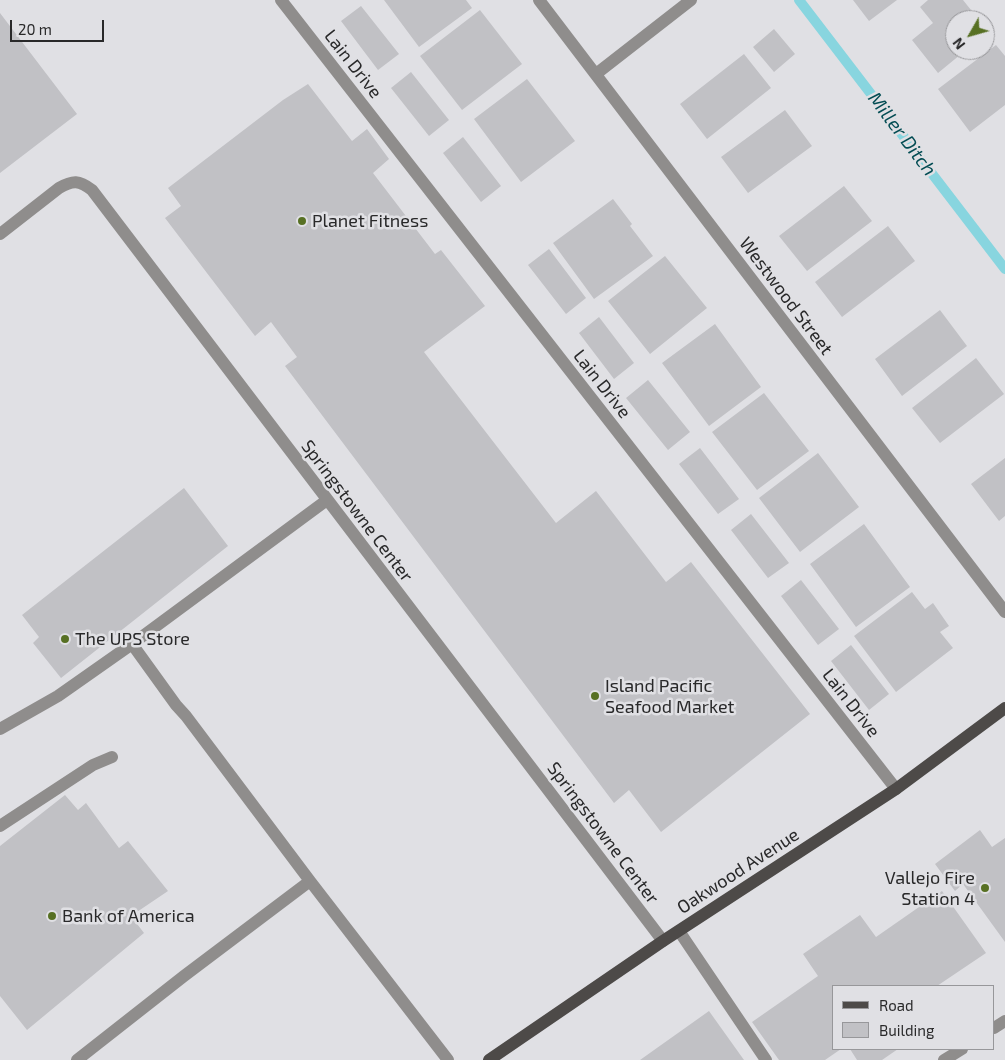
<!DOCTYPE html>
<style>
body{margin:0}
#map{position:relative;width:1005px;height:1060px;overflow:hidden;background:#e0e0e4;font-family:"Exo 2",sans-serif}
canvas{display:block}
.legend{position:absolute;left:832px;top:985px;width:162px;height:65px;box-sizing:border-box;background:#e0e0e4;border:1px solid #97979a;margin:0;padding:6px 9px;list-style:none;font-size:15px;color:#29292a}
.legend li{display:flex;align-items:center;gap:10px;height:25px}
.legend b{width:25px;border:1px solid #97979a}
.north{position:absolute;left:945px;top:10px;width:50px;height:50px;box-sizing:border-box;background:#e0e0e4;border:1px solid #97979a;border-radius:50%;rotate:232deg;font-size:14px;font-weight:700;line-height:20px;text-align:center;color:#29292a}
.north::after{content:'';display:block;margin:auto;width:18px;height:22px;background:#577023;clip-path:polygon(50% 0,100% 100%,50% 72%,0 100%)}
.scale{position:absolute;left:10px;top:20px;width:94px;height:22px;box-sizing:border-box;border:2px solid #29292a;border-top:0;padding-left:6px;font-size:15px;line-height:18px;white-space:nowrap;color:#29292a;-webkit-text-stroke:4px #e0e0e4;paint-order:stroke}
</style>
<div id="map">
<canvas width="1005" height="1060"></canvas>
<ul class="legend">
<li><b style="height:6px;background:#4d4a48"></b>Road</li>
<li><b style="height:14px;background:#c1c1c5"></b>Building</li>
</ul>
<div class="north">N</div>
<div class="scale">20 m</div>
</div>
<script>
const ctx = document.querySelector('canvas').getContext('2d');
ctx.lineJoin = 'round';
function stroke(path, color, width, dash) { ctx.strokeStyle = color; ctx.lineWidth = width; ctx.lineCap = dash ? 'butt' : 'round'; ctx.setLineDash(dash || []); ctx.stroke(path); }
function fill(path, color) { ctx.fillStyle = color; ctx.fill(path, 'evenodd'); }
function write(font, color, halo, rows, align = 'center') {
  ctx.font = font + ' "Exo 2",sans-serif'; ctx.lineWidth = 5; ctx.setLineDash([]); ctx.textBaseline = 'middle'; ctx.strokeStyle = halo; ctx.fillStyle = color; for (const [text, x, y, turn = 0] of rows) {
    ctx.save(); ctx.translate(x, y); ctx.rotate((+turn || 0) * Math.PI / 180); ctx.textAlign = isNaN(turn) ? turn : align; if (halo) ctx.strokeText(text, 0, 0); ctx.fillText(text, 0, 0); ctx.restore();
  }
}
stroke(new Path2D(`
 M 799,0 L 1005,269`), '#88d5df', 10);
fill(new Path2D(`
 M 384,0 L 466,0 L 472,8 L 419,47 Z
 M 853,0 L 897,0 L 869,21 Z
 M 928,0 L 963,0 L 979,20 L 955,20 L 955,50 L 966,50 L 938,73 L 912,40 L 933,23 L 920,7 Z
 M 361,6 L 399,54 L 378,70 L 341,21 Z
 M 480,10 L 522,64 L 462,110 L 420,56 Z
 M 0,13 L 77,114 L 0,173 Z
 M 774,29 L 795,54 L 774,72 L 753,47 Z
 M 996,45 L 1005,56 L 1005,105 L 970,132 L 938,89 Z
 M 744,54 L 771,88 L 707,139 L 680,104 Z
 M 411,72 L 449,120 L 429,136 L 391,88 Z
 M 527,79 L 575,141 L 521,182 L 474,119 Z
 M 308,84 L 352,141 L 367,129 L 389,159 L 373,173 L 435,254 L 441,250 L 485,306 L 424,352 L 556,523 L 596,491 L 666,582 L 691,562 L 810,714 L 661,832 L 629,790 L 614,803 L 285,366 L 297,357 L 271,322 L 255,336 L 165,218 L 181,206 L 168,188 L 283,100 Z
 M 785,110 L 812,146 L 748,193 L 721,157 Z
 M 463,137 L 501,186 L 481,202 L 443,153 Z
 M 844,186 L 872,221 L 807,271 L 779,236 Z
 M 613,199 L 632,224 L 630,226 L 653,256 L 594,299 L 553,243 Z
 M 888,226 L 915,261 L 842,317 L 815,282 Z
 M 549,249 L 586,298 L 566,314 L 528,265 Z
 M 665,256 L 707,308 L 650,354 L 608,301 Z
 M 940,310 L 967,346 L 902,396 L 875,359 Z
 M 599,317 L 634,363 L 614,379 L 579,333 Z
 M 715,324 L 761,387 L 709,426 L 662,363 Z
 M 976,358 L 1004,394 L 940,443 L 912,408 Z
 M 648,380 L 690,432 L 668,450 L 626,398 Z
 M 764,393 L 809,451 L 757,490 L 712,432 Z
 M 700,448 L 739,499 L 718,514 L 679,464 Z
 M 818,453 L 859,507 L 800,552 L 759,498 Z
 M 1005,458 L 1005,516 L 999,521 L 971,484 Z
 M 184,488 L 228,546 L 61,678 L 33,643 L 39,637 L 22,615 Z
 M 751,514 L 789,563 L 768,578 L 731,530 Z
 M 864,524 L 910,587 L 856,627 L 810,564 Z
 M 801,580 L 839,629 L 818,645 L 781,596 Z
 M 912,592 L 925,609 L 933,603 L 949,626 L 940,632 L 953,648 L 896,692 L 854,636 Z
 M 851,645 L 889,694 L 869,710 L 831,661 Z
 M 65,795 L 78,810 L 86,803 L 119,848 L 128,841 L 168,891 L 131,916 L 144,933 L 27,1030 L 0,996 L 0,846 Z
 M 980,830 L 992,847 L 1005,838 L 1005,942 L 963,884 L 955,891 L 935,864 Z
 M 942,891 L 986,953 L 937,986 L 834,986 L 834,1049 L 841,1049 L 825,1060 L 779,1060 L 752,1022 L 818,976 L 803,954 L 860,915 L 876,937 Z
 M 709,1011 L 744,1060 L 640,1060 Z
 M 850,1049 L 898,1049 L 882,1060 L 857,1060 Z`), '#c1c1c5');
stroke(new Path2D(`
 M 281,0 L 896,789
 M 539,0 L 1005,612
 M 596,74 L 691,0
 M 0,234 L 59,188 C 73,180 79,180 92,190 L 663,941
 M 132,644 L 176,705 L 186,716 L 310,881 L 448,1060
 M 0,729 L 58,696 L 132,644 L 327,500
 M 0,826 L 93,765 L 112,757
 M 679,931 L 766,1060
 M 994,1028 L 1005,1021
 M 77,1060 L 184,976 L 310,881
 M 944,1060 L 962,1049`), '#8f8d8c', 12);
stroke(new Path2D(`
 M 489,1060 L 663,941 L 896,789 L 1005,708`), '#4d4a48', 12);
for (const [x, y, r, color] of [
 [302,221,5,"#577023"],
 [65,639,5,"#577023"],
 [595,696,5,"#577023"],
 [985,888,5,"#577023"],
 [52,916,5,"#577023"]
]) { const dot = new Path2D(); dot.arc(x, y, r, 0, 2 * Math.PI); ctx.fillStyle = color; ctx.fill(dot); stroke(dot, '#e0e0e4', 2); }
write('18px', '#29292a', '#e0e0e4', [
 ["Lain Drive",353,64,52],
 ["Westwood Street",786,296,53],
 ["Lain Drive",602,384,52],
 ["Springstowne Center",357,511,53],
 ["Lain Drive",851,703,52],
 ["Springstowne Center",603,833,53],
 ["Oakwood Avenue",738,871,-33]
]);
write('18px', '#29292a', '#e0e0e4', [
 ["Planet Fitness",312,221],
 ["The UPS Store",75,639],
 ["Island Pacific",605,686],
 ["Seafood Market",605,707],
 ["Vallejo Fire",975,878,"right"],
 ["Station 4",975,899,"right"],
 ["Bank of America",62,916]
], 'left');
write('italic 19px', '#044d54', '#e0e0e4', [
 ["Miller Ditch",902,134,53]
]);
</script>
